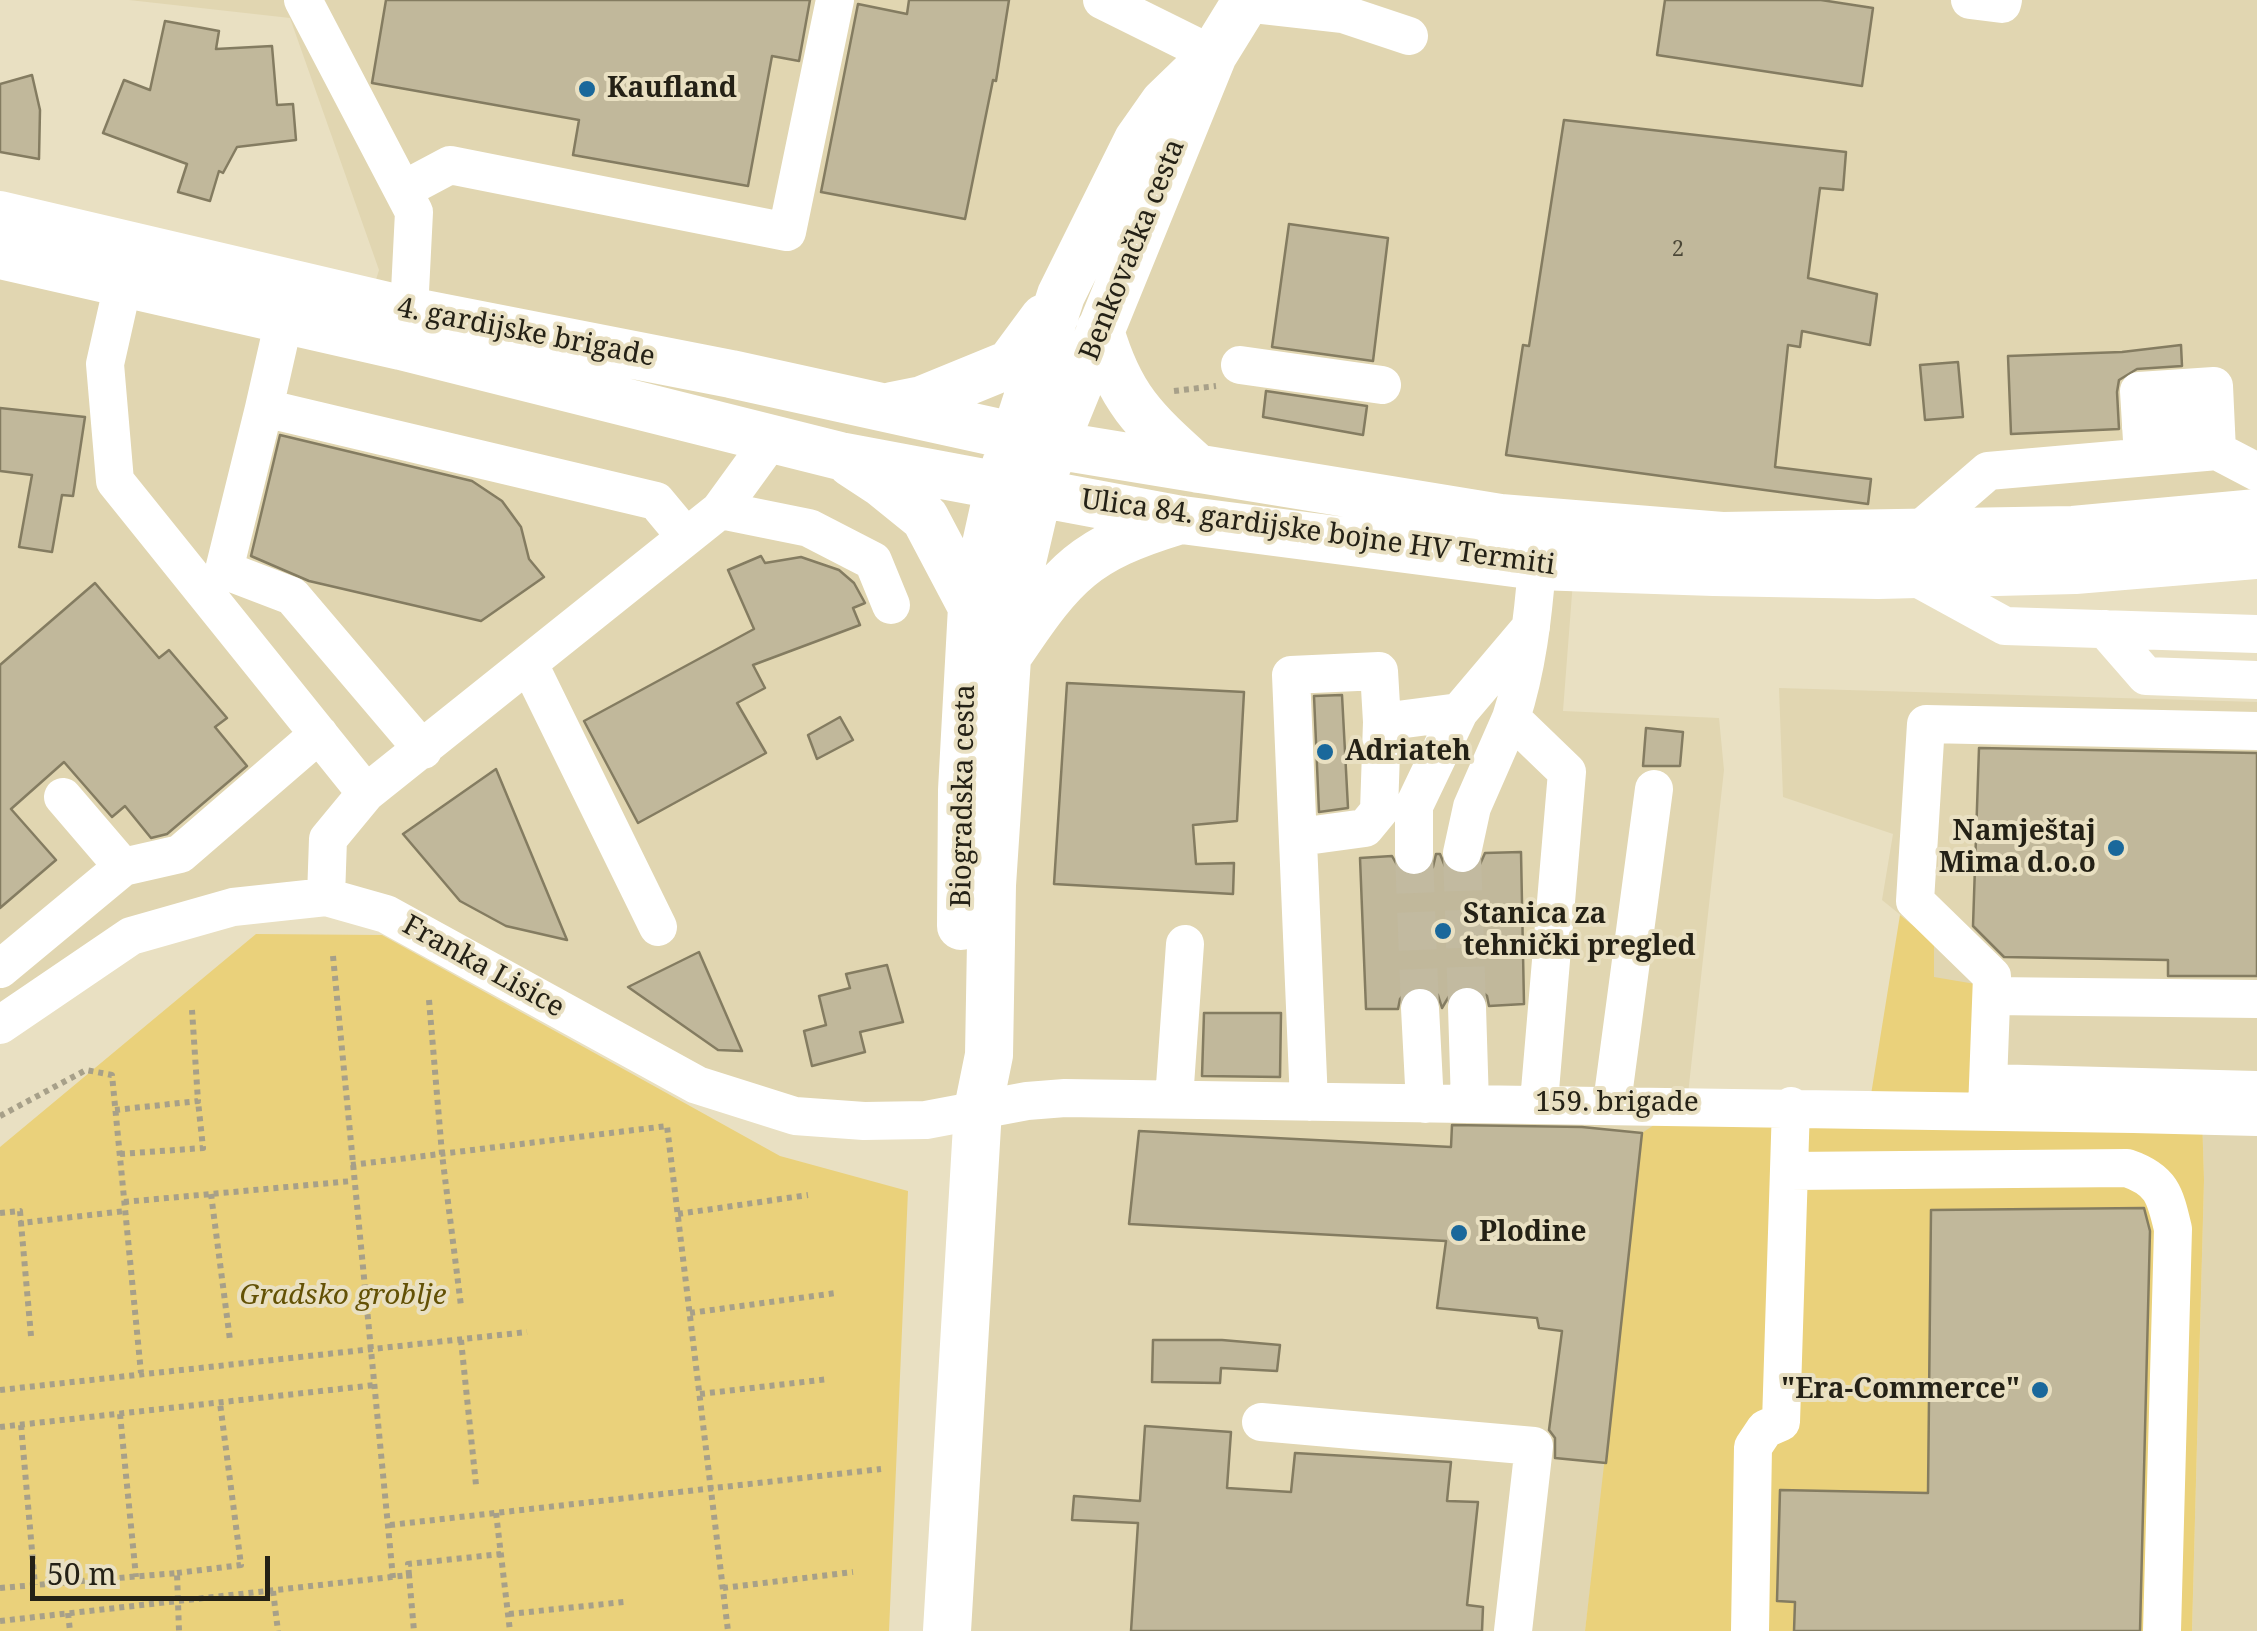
<!DOCTYPE html>
<meta charset="utf-8">
<style>
body{margin:0}
#map{position:relative;width:2257px;height:1631px;overflow:hidden;background:#e9e0c2;font-family:"Noto Serif",serif}
canvas{display:block}
.scale{position:absolute;left:30px;top:1556px;width:240px;height:45px;box-sizing:border-box;border:5px solid #242116;border-top:0;padding-left:12px;font-size:30px;line-height:35px;white-space:nowrap;color:#242116;-webkit-text-stroke:8px #e9e0c2;paint-order:stroke}
</style>
<div id="map">
<canvas width="2257" height="1631"></canvas>
<div class="scale">50 m</div>
</div>
<script>
const ctx = document.querySelector('canvas').getContext('2d');
ctx.lineJoin = 'round';
function fill(path, color) { ctx.fillStyle = color; ctx.fill(path, 'evenodd'); }
function stroke(path, color, width, dash) { ctx.strokeStyle = color; ctx.lineWidth = width; ctx.lineCap = dash ? 'butt' : 'round'; ctx.setLineDash(dash || []); ctx.stroke(path); }
function write(font, color, halo, rows, align = 'center') {
  ctx.font = font + ' "Noto Serif",serif'; ctx.lineWidth = 8; ctx.setLineDash([]); ctx.textBaseline = 'middle'; ctx.strokeStyle = halo; ctx.fillStyle = color; for (const [text, x, y, turn = 0] of rows) {
    ctx.save(); ctx.translate(x, y); ctx.rotate((+turn || 0) * Math.PI / 180); ctx.textAlign = isNaN(turn) ? turn : align; if (halo) ctx.strokeText(text, 0, 0); ctx.fillText(text, 0, 0); ctx.restore();
  }
}
fill(new Path2D(`
 M 129,0 L 2257,0 L 2257,513 L 1576,542 L 1563,711 L 1719,718 L 1724,770 L 1687,1103 L 1606,1463 L 1585,1631 L 947,1631 L 978,1110 L 795,1116 L 326,897 L 131,936 L 0,1025 L 0,237 L 364,318 L 379,270 L 290,18 Z
 M 1779,688 L 2257,702 L 2257,1631 L 2192,1631 L 2204,1180 L 2202,1116 L 1974,1110 L 1934,977 L 1934,942 L 1882,900 L 1893,834 L 1783,797 Z`), '#e1d6b1');
fill(new Path2D(`
 M 1900,915 L 1934,942 L 1934,977 L 1981,985 L 1975,1110 L 2202,1115 L 2204,1180 L 2192,1631 L 1585,1631 L 1642,1133 L 1687,1103 L 1869,1107 Z
 M 256,934 L 382,935 L 780,1156 L 908,1191 L 889,1631 L 0,1631 L 0,1147 Z`), '#ead17b');
const building = new Path2D(`
 M 386,0 L 810,0 L 799,61 L 772,56 L 748,186 L 573,155 L 579,120 L 372,83 Z
 M 909,0 L 1009,0 L 996,81 L 993,80 L 965,219 L 821,192 L 858,4 L 907,14 Z
 M 1665,0 L 1821,0 L 1873,8 L 1862,86 L 1657,55 Z
 M 165,21 L 219,31 L 216,49 L 272,46 L 277,105 L 293,104 L 296,140 L 237,147 L 223,173 L 219,171 L 210,201 L 178,192 L 187,164 L 103,133 L 124,80 L 150,90 Z
 M 32,75 L 40,110 L 39,159 L 0,152 L 0,84 Z
 M 1564,120 L 1846,152 L 1843,190 L 1820,188 L 1808,278 L 1877,294 L 1870,345 L 1802,331 L 1800,347 L 1788,345 L 1775,467 L 1871,479 L 1868,504 L 1506,455 L 1523,345 L 1529,346 Z
 M 1289,224 L 1388,238 L 1373,361 L 1272,347 Z
 M 2181,345 L 2182,366 L 2137,369 L 2119,380 L 2117,392 L 2119,429 L 2011,434 L 2008,356 L 2122,352 Z
 M 1958,362 L 1963,417 L 1925,420 L 1920,365 Z
 M 1266,391 L 1367,406 L 1363,435 L 1263,417 Z
 M 0,408 L 85,417 L 73,496 L 62,495 L 52,552 L 19,547 L 32,475 L 0,471 Z
 M 280,435 L 472,481 L 502,501 L 521,527 L 529,559 L 544,577 L 481,621 L 309,581 L 251,556 Z
 M 761,556 L 765,563 L 801,557 L 839,570 L 854,583 L 865,603 L 853,608 L 860,625 L 753,665 L 765,688 L 737,703 L 766,753 L 638,823 L 584,721 L 754,629 L 728,570 Z
 M 95,583 L 159,658 L 169,650 L 227,718 L 215,727 L 247,766 L 167,834 L 151,838 L 125,806 L 112,817 L 64,762 L 11,809 L 56,860 L 0,908 L 0,665 Z
 M 1067,683 L 1244,692 L 1237,821 L 1193,825 L 1196,864 L 1234,863 L 1233,894 L 1054,884 Z
 M 1342,695 L 1348,808 L 1319,812 L 1314,696 Z
 M 840,717 L 853,740 L 817,759 L 808,735 Z
 M 1646,728 L 1683,732 L 1680,766 L 1643,766 Z
 M 1979,748 L 2257,753 L 2257,976 L 2168,976 L 2168,960 L 2004,957 L 1973,926 Z
 M 496,769 L 567,940 L 506,926 L 460,901 L 403,834 Z
 M 1521,852 L 1524,1004 L 1489,1006 L 1487,996 L 1478,988 L 1465,985 L 1454,988 L 1442,1008 L 1438,995 L 1431,988 L 1420,986 L 1407,990 L 1400,999 L 1398,1009 L 1366,1009 L 1360,858 L 1392,856 L 1402,874 L 1415,877 L 1426,874 L 1433,867 L 1436,854 L 1440,854 L 1446,869 L 1458,875 L 1470,874 L 1478,869 L 1485,853 Z
 M 699,952 L 742,1051 L 718,1050 L 628,987 Z
 M 887,965 L 903,1022 L 860,1032 L 865,1052 L 812,1066 L 804,1031 L 826,1025 L 819,996 L 850,988 L 846,974 Z
 M 1204,1013 L 1281,1013 L 1280,1077 L 1202,1076 Z
 M 1452,1125 L 1582,1127 L 1642,1133 L 1606,1463 L 1555,1458 L 1555,1438 L 1549,1430 L 1562,1331 L 1539,1328 L 1537,1318 L 1437,1308 L 1446,1241 L 1129,1224 L 1139,1131 L 1451,1147 Z
 M 2144,1208 L 2150,1231 L 2140,1631 L 1794,1631 L 1795,1602 L 1777,1601 L 1780,1490 L 1928,1493 L 1931,1210 Z
 M 1153,1340 L 1222,1340 L 1280,1345 L 1277,1371 L 1221,1368 L 1220,1383 L 1152,1382 Z
 M 1145,1426 L 1231,1432 L 1227,1488 L 1291,1492 L 1295,1453 L 1451,1462 L 1447,1501 L 1478,1502 L 1467,1605 L 1483,1607 L 1482,1631 L 1131,1631 L 1138,1523 L 1072,1520 L 1074,1496 L 1140,1501 Z`);
fill(building, '#c1b89b');
stroke(building, '#847c61', 2.5);
stroke(new Path2D(`
 M 1462,853 L 1467,1007
 M 1414,855 L 1420,1008`), '#c2baa0', 38, [38, 19]);
stroke(new Path2D(`
 M 1174,391 L 1216,386
 M 333,956 L 393,1578
 M 429,1000 L 442,1154 L 461,1306
 M 115,1110 L 198,1101 L 192,1010
 M 0,1116 L 86,1070 L 112,1075 L 141,1373
 M 120,1154 L 203,1148 L 198,1101
 M 351,1165 L 667,1126 L 728,1631
 M 211,1194 L 230,1340
 M 124,1202 L 352,1181
 M 0,1213 L 20,1211 L 21,1223
 M 678,1214 L 808,1195
 M 690,1313 L 836,1293
 M 31,1336 L 21,1223 L 125,1211
 M 461,1340 L 476,1485
 M 0,1390 L 527,1332
 M 700,1394 L 829,1379
 M 120,1414 L 136,1577
 M 21,1425 L 35,1585
 M 0,1427 L 375,1385
 M 496,1513 L 510,1631
 M 390,1525 L 881,1469
 M 177,1573 L 241,1565 L 220,1403
 M 409,1575 L 408,1564 L 501,1554
 M 0,1588 L 177,1573 L 179,1631
 M 723,1588 L 853,1572
 M 273,1591 L 278,1631
 M 68,1613 L 70,1631
 M 509,1614 L 624,1602
 M 0,1621 L 409,1575 L 414,1631`), '#a7a089', 6, [5, 5]);
stroke(new Path2D(`
 M 303,0 L 414,212 L 409,311
 M 1102,0 L 1213,55
 M 1970,0 L 2002,4 L 2003,0
 M 1245,3 L 1343,14 L 1409,36
 M 403,190 L 450,165 L 787,232 L 835,0
 M 123,284 L 105,364 L 115,481 L 366,793
 M 1240,365 L 1382,385
 M 264,408 L 284,320
 M 2141,427 L 2215,418
 M 2143,457 L 2139,391 L 2214,386 L 2217,451
 M 720,510 L 809,528 L 873,561 L 891,605
 M 1915,534 L 1988,471 L 2217,451 L 2257,472
 M 1910,574 L 2005,626 L 2257,634
 M 2105,629 L 2146,676 L 2257,680
 M 529,664 L 658,927
 M 1511,718 C 1527,669 1533,617 1537,566
 M 423,750 L 292,596 L 224,570 L 264,408 L 656,501 L 686,537
 M 63,797 L 123,867
 M 1299,837 L 1365,828 L 1379,811 L 1382,722
 M 1462,853 L 1472,807 L 1511,718 L 1567,772 L 1539,1102
 M 1414,855 L 1414,806 L 1459,712
 M 326,897 L 328,839 L 366,793 L 720,510 L 773,437
 M 0,969 L 123,867 L 180,854 L 319,734
 M 1992,996 L 2257,999
 M 1467,1007 L 1470,1104
 M 1420,1008 L 1425,1104
 M 0,1025 L 131,936 L 233,907 L 326,897 L 386,914 L 697,1085 L 795,1116 L 864,1121 L 926,1120 L 1027,1101 L 1065,1098 C 1463,1102 1860,1107 2257,1117
 M 1988,1083 L 2257,1090
 M 1174,1099 L 1185,944
 M 1309,1102 L 1291,675 L 1379,671 L 1382,722 L 1459,712 L 1531,627
 M 1612,1103 L 1654,789
 M 1987,1110 L 1992,976 L 1915,901 L 1926,724 L 2257,731
 M 1790,1171 L 2127,1168 C 2162,1180 2165,1195 2173,1229 L 2162,1631
 M 1261,1422 L 1534,1446 L 1513,1631
 M 1750,1631 L 1753,1447 L 1765,1429 L 1781,1422 L 1791,1106`), '#fff', 38);
stroke(new Path2D(`
 M 0,215 L 409,311 L 731,374 L 1054,445 L 1500,518 L 1722,536 L 2073,530 L 2257,513
 M 0,255 L 401,346 L 840,456 L 1182,520 L 1537,566 L 1714,572 L 1878,575 L 2075,570 L 2257,555
 M 1100,330 C 1120,400 1146,422 1198,469
 M 892,406 L 922,400 L 1010,364 L 1044,318
 M 851,463 L 883,484 L 925,518 L 972,607
 M 1011,651 C 1064,572 1085,549 1177,521
 M 961,926 L 962,790 L 972,607 L 999,486 L 1061,295 L 1138,140 L 1164,103 L 1193,75
 M 947,1631 L 978,1109 L 989,1055 L 992,885 L 1010,613 L 1038,493 L 1054,445 L 1213,55 L 1247,0`), '#fff', 48);
for (const [x, y, r, color] of [
 [587,89,10,"#1a689b"],
 [1325,752,10,"#1a689b"],
 [2116,848,10,"#1a689b"],
 [1443,931,10,"#1a689b"],
 [1459,1233,10,"#1a689b"],
 [2040,1390,10,"#1a689b"]
]) { const dot = new Path2D(); dot.arc(x, y, r, 0, 2 * Math.PI); ctx.fillStyle = color; ctx.fill(dot); stroke(dot, '#e9e0c2', 4); }
write('22px', '#4b4737', null, [
 ["2",1678,250]
]);
write('bold 28px', '#242116', '#e9e0c2', [
 ["Kaufland",607,89],
 ["Adriateh",1345,752],
 ["Namještaj",2096,832,"right"],
 ["Mima d.o.o",2096,864,"right"],
 ["Stanica za",1463,915],
 ["tehnički pregled",1463,947],
 ["Plodine",1479,1233],
 ["\"Era-Commerce\"",2020,1390,"right"]
], 'left');
write('28px', '#242116', '#e9e0c2', [
 ["Benkovačka cesta",1133,250,-68],
 ["4. gardijske brigade",526,333,11],
 ["Ulica 84. gardijske bojne HV Termiti",1318,533,8],
 ["Biogradska cesta",964,796,-89],
 ["Franka Lisice",483,967,29],
 ["159. brigade",1617,1103]
]);
write('italic 28px', '#635105', '#e9e0c2', [
 ["Gradsko groblje",343,1296]
]);
</script>
